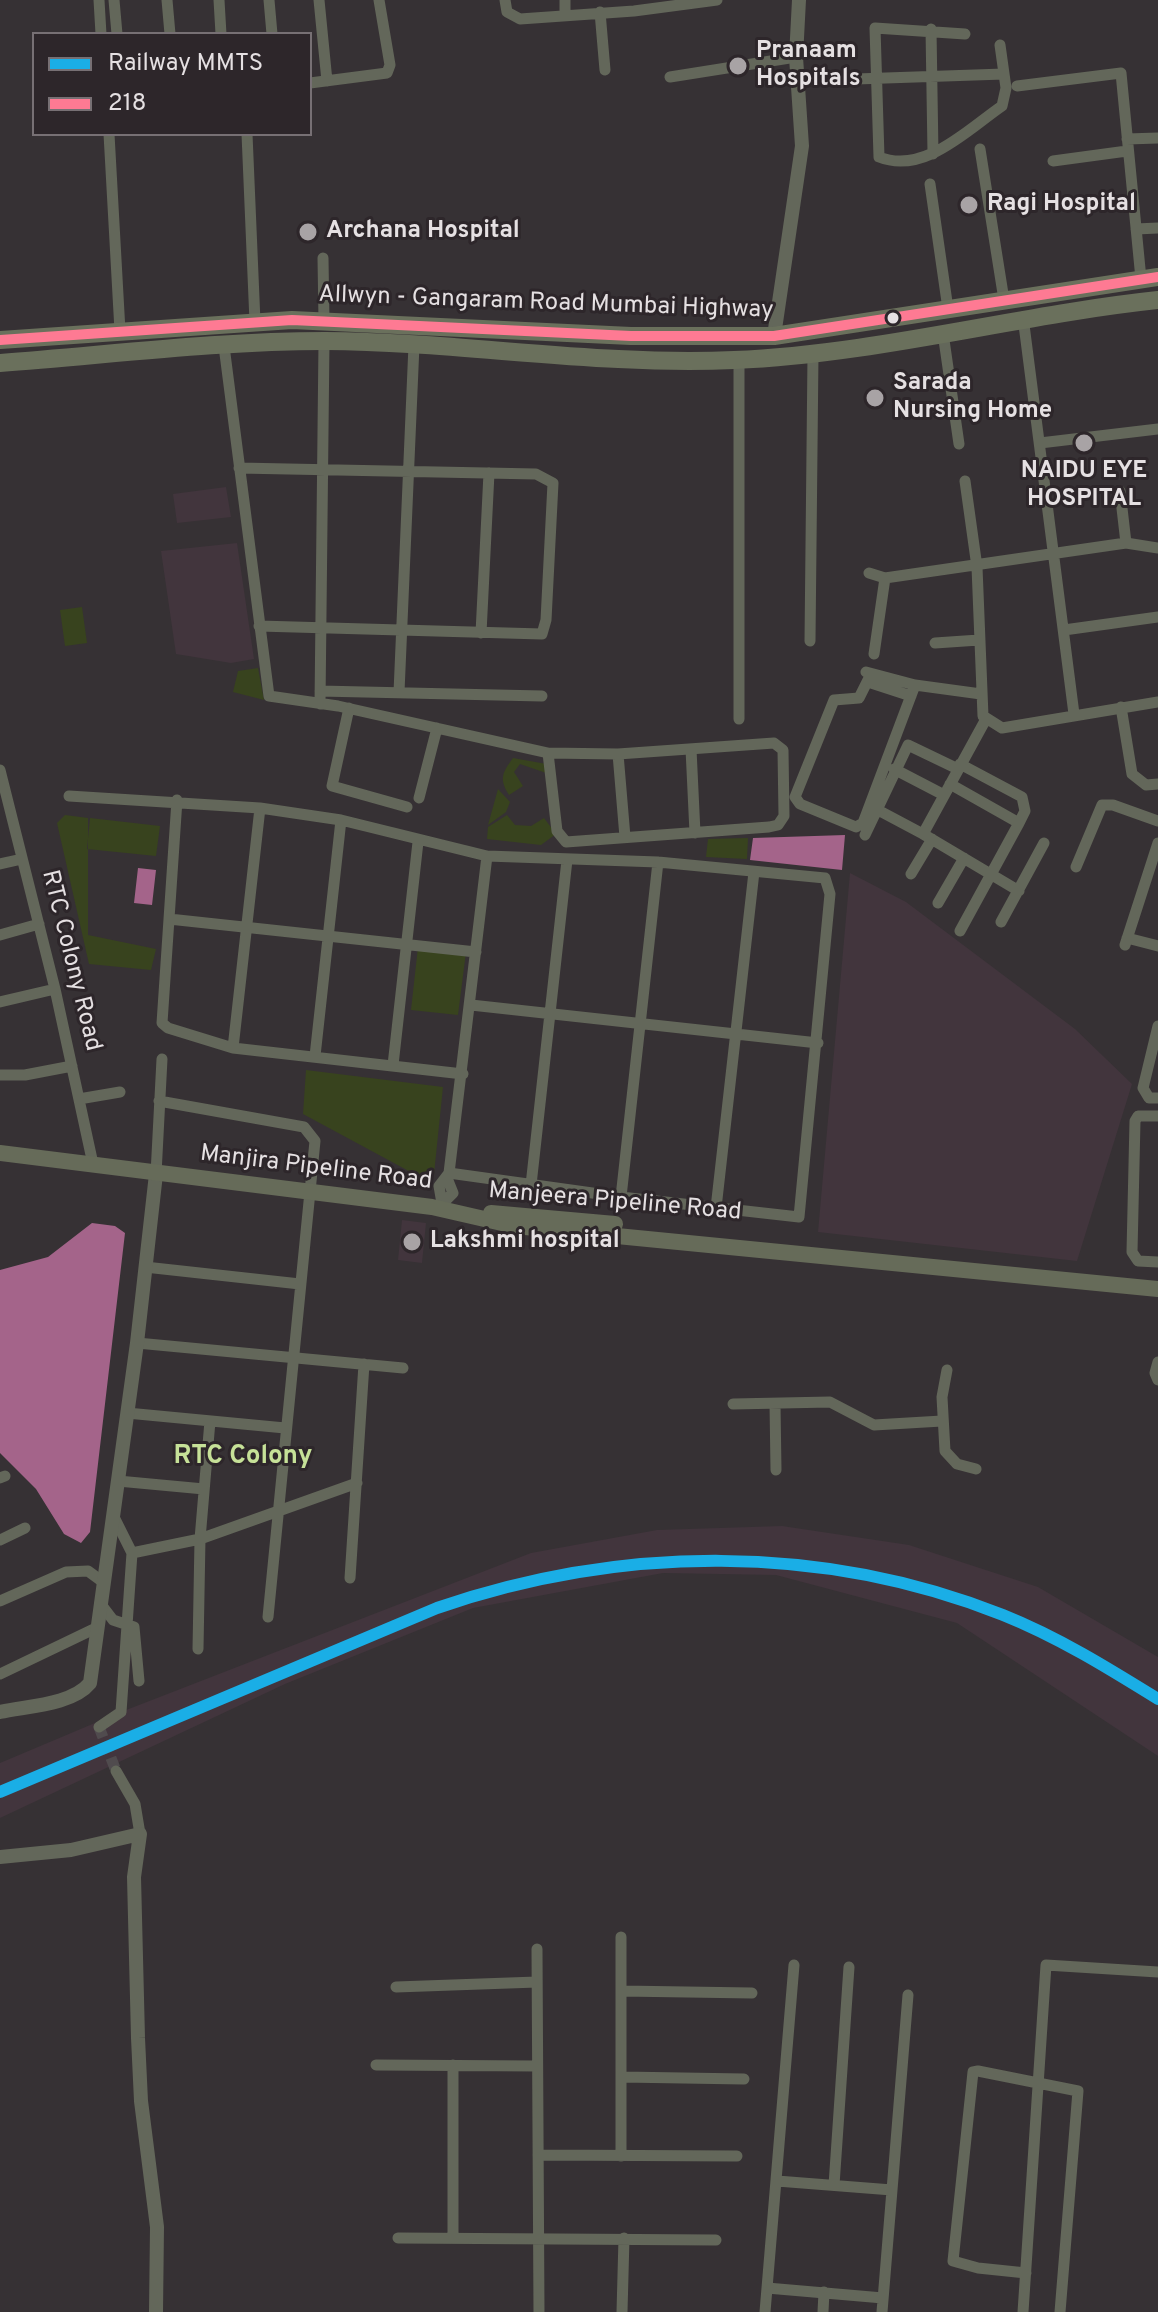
<!DOCTYPE html>
<style>
body{margin:0}
#map{position:relative;width:1158px;height:2312px;overflow:hidden;background:#363134;font-family:Overpass,sans-serif}
canvas{display:block}
.legend{position:absolute;left:32px;top:32px;width:280px;height:104px;box-sizing:border-box;background:#2d262a;border:2px solid #777074;margin:0;padding:10px 14px;list-style:none;font-size:24px;color:#e5e0e2}
.legend li{display:flex;align-items:center;gap:16px;height:40px}
.legend b{width:40px;border:2px solid #777074}
</style>
<div id="map">
<canvas width="1158" height="2312"></canvas>
<ul class="legend">
<li><b style="height:10px;background:#1aaee6"></b>Railway MMTS</li>
<li><b style="height:10px;background:#fe7a93"></b>218</li>
</ul>
</div>
<script>
const ctx = document.querySelector('canvas').getContext('2d');
ctx.lineJoin = 'round';
function fill(path, color) { ctx.fillStyle = color; ctx.fill(path, 'evenodd'); }
function stroke(path, color, width, dash) { ctx.strokeStyle = color; ctx.lineWidth = width; ctx.lineCap = dash ? 'butt' : 'round'; ctx.setLineDash(dash || []); ctx.stroke(path); }
function write(font, color, halo, rows, align = 'center') {
  ctx.font = font + ' Overpass,sans-serif'; ctx.lineWidth = 6; ctx.setLineDash([]); ctx.textBaseline = 'middle'; ctx.strokeStyle = halo; ctx.fillStyle = color; for (const [text, x, y, turn = 0] of rows) {
    ctx.save(); ctx.translate(x, y); ctx.rotate((+turn || 0) * Math.PI / 180); ctx.textAlign = isNaN(turn) ? turn : align; if (halo) ctx.strokeText(text, 0, 0); ctx.fillText(text, 0, 0); ctx.restore();
  }
}
fill(new Path2D(`
 M 226,487 L 231,517 L 177,523 L 173,494 Z
 M 237,543 L 254,659 L 231,663 L 176,654 L 161,551 Z
 M 850,873 L 906,902 L 1075,1029 L 1132,1084 L 1077,1261 L 818,1232 Z
 M 402,1220 L 426,1223 L 422,1263 L 398,1260 Z
 M 782,1526 L 909,1545 L 1038,1587 L 1158,1657 L 1158,1756 L 957,1623 L 776,1575 L 663,1573 L 473,1608 L 285,1684 L 0,1818 L 0,1763 L 121,1712 L 531,1553 L 657,1530 Z`), '#42353d');
fill(new Path2D(`
 M 82,607 L 87,643 L 65,646 L 60,610 Z
 M 258,668 L 264,700 L 233,692 L 238,671 Z
 M 513,758 L 552,765 L 552,775 L 520,764 L 514,772 L 523,786 L 509,795 C 499,779 502,773 513,758 Z
 M 498,789 L 510,802 L 506,812 L 488,825 Z
 M 65,815 L 88,818 L 88,935 L 156,949 L 151,970 L 89,964 L 57,823 Z
 M 507,815 L 515,825 L 531,826 L 544,818 L 556,834 L 541,845 L 487,839 L 488,827 Z
 M 90,818 L 160,826 L 156,856 L 87,849 Z
 M 748,838 L 747,859 L 706,857 L 708,839 Z
 M 418,947 L 466,952 L 458,1015 L 411,1010 Z
 M 306,1070 L 443,1087 L 434,1174 L 418,1176 L 303,1114 Z`), '#38431e');
fill(new Path2D(`
 M 845,835 L 842,870 L 750,860 L 753,838 Z
 M 138,868 L 156,870 L 152,905 L 134,903 Z
 M 92,1223 L 115,1226 L 125,1233 L 90,1532 L 81,1543 L 64,1534 L 36,1489 L 0,1453 L 0,1270 L 48,1257 Z`), '#a4648a');
stroke(new Path2D(`
 M 99,1727 L 116,1771`), '#504b4e', 11, [11, 5.5]);
stroke(new Path2D(`
 M 99,0 L 101,34
 M 114,0 L 117,34
 M 167,0 L 170,34
 M 219,0 L 221,34
 M 269,0 L 272,34
 M 319,0 L 327,81
 M 505,0 L 507,12 L 520,19 L 634,11 L 717,0
 M 600,12 L 605,70
 M 565,14 L 565,0
 M 931,29 L 933,154
 M 965,34 L 875,28 L 879,157 C 924,175 967,130 1002,106 L 1006,88 L 1000,45
 M 670,77 L 796,57
 M 797,81 L 1004,74
 M 310,83 L 387,73 L 390,65 L 379,0
 M 1017,86 L 1121,73 L 1141,279
 M 109,134 L 120,331
 M 247,134 L 255,322
 M 1127,139 L 1158,138
 M 980,149 L 1004,300
 M 1053,161 L 1127,151
 M 930,184 L 948,309
 M 1136,229 L 1158,228
 M 323,258 L 324,321
 M 1023,317 L 1074,714
 M 943,333 L 959,444
 M 224,346 L 269,696 L 338,706 L 548,753 L 618,754 L 774,743 L 783,750 L 784,816 L 778,825 L 769,827 L 566,842 L 557,831 L 548,753
 M 1040,443 L 1158,429
 M 239,468 L 536,474 L 553,483 L 546,620 L 542,634 L 259,626
 M 965,481 L 977,567 L 983,716 L 1002,728 L 1158,702
 M 1120,491 L 1126,543
 M 869,573 L 885,578 L 1126,543 L 1158,548
 M 1064,630 L 1158,617
 M 481,633 L 489,473
 M 810,641 L 813,354
 M 935,643 L 979,640
 M 874,654 L 885,578
 M 866,672 L 915,685 L 981,694
 M 871,674 L 859,698 L 834,700 L 795,797 L 800,804 L 856,827 L 863,823 L 915,685
 M 868,682 L 911,696
 M 320,691 L 542,696
 M 399,692 L 414,345
 M 320,704 L 324,341
 M 1121,707 L 1132,774 L 1146,785 L 1158,784
 M 349,708 L 332,786 L 407,807
 M 739,719 L 739,360
 M 986,719 L 923,834 L 1019,891
 M 691,749 L 695,833
 M 618,754 L 625,837
 M 960,764 L 1022,797 L 1025,811 L 1019,823
 M 894,769 L 944,795
 M 0,770 L 55,989 L 93,1164
 M 950,784 L 1019,823 L 960,931
 M 69,796 L 260,808 L 341,820 L 487,856 L 658,862 L 825,878 L 830,894 L 799,1217 L 621,1197 L 449,1173
 M 419,798 L 437,728
 M 177,800 L 162,1023 L 168,1028 L 233,1048 L 463,1074
 M 876,809 L 923,834
 M 865,835 L 908,745 L 958,769
 M 0,864 L 22,859
 M 1076,867 L 1102,805 L 1113,805 L 1158,821
 M 911,874 L 932,839
 M 938,903 L 964,858
 M 169,919 L 476,952
 M 1001,922 L 1044,843
 M 0,935 L 39,924
 M 1127,938 L 1158,946
 M 1125,945 L 1158,843
 M 0,1002 L 55,989
 M 471,1005 L 818,1043
 M 1158,1026 L 1143,1088 L 1149,1098 L 1158,1098
 M 233,1048 L 260,808
 M 315,1056 L 341,820
 M 393,1065 L 418,842
 M 0,1075 L 25,1075 L 72,1066
 M 79,1099 L 120,1092
 M 159,1101 L 304,1127 L 315,1141 L 268,1617
 M 1158,1116 L 1138,1116 L 1135,1121 L 1132,1252 L 1138,1261 L 1158,1262
 M 156,1174 L 162,1059
 M 531,1185 L 567,860
 M 621,1197 L 658,862
 M 443,1203 L 453,1193 L 447,1178
 M 716,1208 L 754,872
 M 443,1209 L 439,1186 L 449,1173 L 487,856
 M 145,1267 L 300,1284
 M 137,1343 L 403,1368
 M 1158,1362 L 1155,1373 L 1158,1380
 M 947,1370 L 942,1397 L 945,1451 L 957,1464 L 976,1469
 M 733,1404 L 830,1402 L 874,1425 L 942,1421
 M 775,1404 L 776,1470
 M 127,1413 L 285,1428
 M 0,1478 L 5,1476
 M 118,1481 L 204,1489
 M 114,1517 L 132,1553
 M 0,1540 L 25,1528
 M 350,1578 L 364,1364
 M 0,1601 L 66,1572 L 88,1571 L 103,1582
 M 100,1603 L 113,1620 L 134,1627 L 139,1681
 M 198,1649 L 200,1539 L 210,1421
 M 0,1674 L 96,1628
 M 99,1727 L 121,1712 L 132,1553 L 200,1539 L 357,1483
 M 116,1771 L 135,1804 L 140,1834
 M 537,1949 L 539,2312
 M 396,1987 L 537,1982
 M 622,1991 L 752,1993
 M 376,2065 L 536,2066
 M 622,2077 L 744,2079
 M 538,2155 L 737,2156
 M 621,2156 L 621,1937
 M 777,2181 L 892,2190
 M 834,2185 L 849,1967
 M 453,2237 L 453,2065
 M 398,2238 L 716,2240
 M 1026,2273 L 978,2268 L 953,2261 L 973,2072 L 978,2071 L 1078,2091 L 1060,2312
 M 767,2288 L 883,2298
 M 622,2312 L 624,2238
 M 765,2312 L 794,1965
 M 823,2312 L 824,2292
 M 882,2312 L 908,1995
 M 1023,2312 L 1046,1965 L 1158,1972`), '#63675a', 11);
stroke(new Path2D(`
 M 774,336 L 802,146 L 796,57 L 799,0
 M 0,1712 C 27,1706 72,1705 90,1683 L 137,1343 L 156,1174
 M 0,1857 L 71,1850 L 140,1834 L 134,1877 L 138,2038 L 141,2101 L 157,2227 L 156,2312`), '#63675a', 14);
stroke(new Path2D(`
 M 0,1153 L 432,1207 L 515,1226 L 1158,1289
 M 491,1213 L 615,1224`), '#666b59', 16);
stroke(new Path2D(`
 M 0,340 L 292,320 L 631,336 L 774,336 L 1158,277
 M 0,363 C 108,355 217,341 325,341 C 461,342 598,366 734,360 C 877,354 1017,315 1158,300`), '#6a705c', 18);
stroke(new Path2D(`
 M 0,340 L 292,320 L 631,336 L 774,336 L 1158,277`), '#fe7a93', 10);
stroke(new Path2D(`
 M 0,1792 L 437,1608 C 621,1545 822,1543 1003,1615 C 1058,1637 1108,1668 1158,1699`), '#1aaee6', 12);
for (const [x, y, r, color] of [
 [738,66,10,"#a8a3a5"],
 [969,205,10,"#a8a3a5"],
 [308,232,10,"#a8a3a5"],
 [893,318,7,"#e5e0e2"],
 [875,398,10,"#a8a3a5"],
 [1084,443,10,"#a8a3a5"],
 [412,1242,10,"#a8a3a5"]
]) { const dot = new Path2D(); dot.arc(x, y, r, 0, 2 * Math.PI); ctx.fillStyle = color; ctx.fill(dot); stroke(dot, '#2d262a', 3); }
write('bold 24px', '#e5e0e2', '#2d262a', [
 ["Pranaam",756,52],
 ["Hospitals",756,80],
 ["Ragi Hospital",987,205],
 ["Archana Hospital",326,232],
 ["Sarada",893,384],
 ["Nursing Home",893,412],
 ["NAIDU EYE",1084,472,"center"],
 ["HOSPITAL",1084,500,"center"],
 ["Lakshmi hospital",430,1242]
], 'left');
write('24px', '#e5e0e2', '#2d262a', [
 ["Allwyn - Gangaram Road Mumbai Highway",546,304,2],
 ["RTC Colony Road",70,961,76],
 ["Manjira Pipeline Road",316,1169,7],
 ["Manjeera Pipeline Road",615,1203,5]
]);
write('bold 26px', '#c6e198', '#2d262a', [
 ["RTC Colony",243,1458]
]);
</script>
